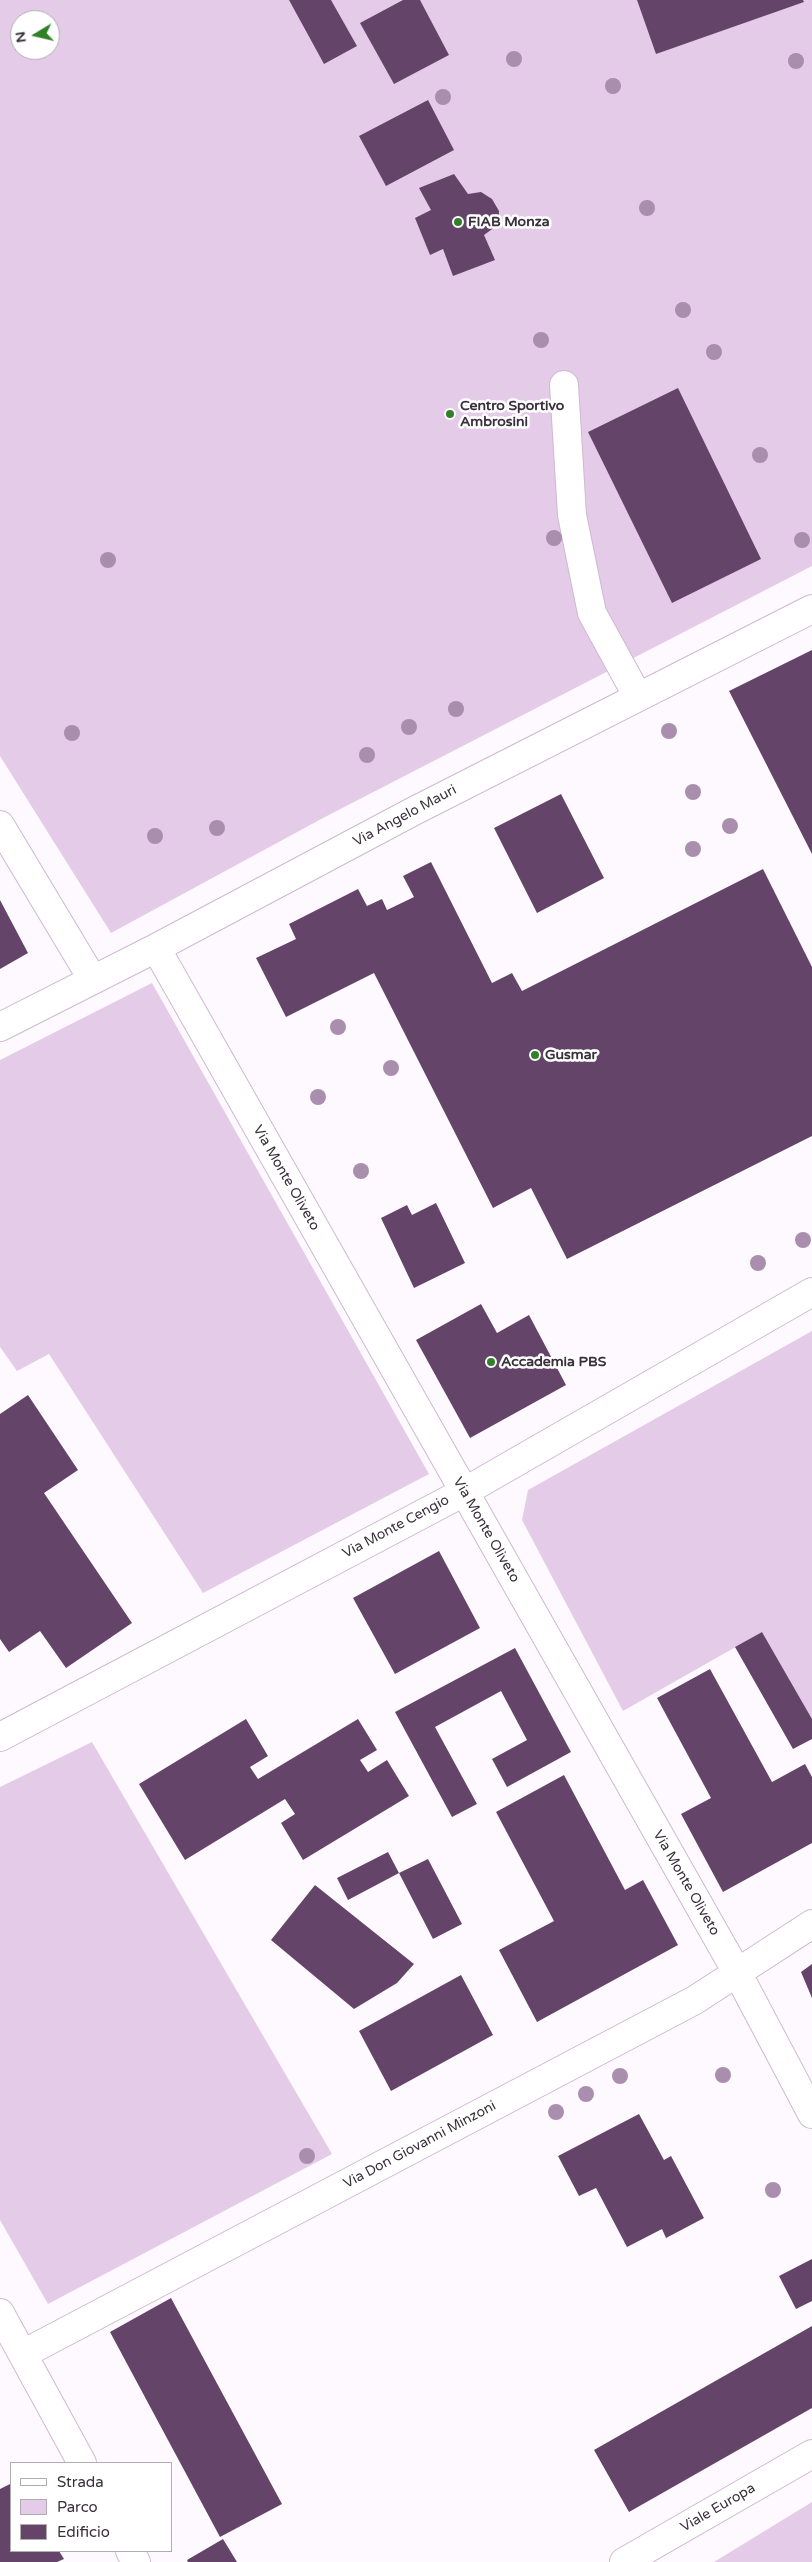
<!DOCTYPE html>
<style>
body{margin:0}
#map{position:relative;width:812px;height:2562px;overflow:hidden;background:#fef9fe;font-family:"Varela Round",sans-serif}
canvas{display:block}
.legend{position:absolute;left:10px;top:2462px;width:162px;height:90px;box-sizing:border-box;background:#fff;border:1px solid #b0acb0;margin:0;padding:6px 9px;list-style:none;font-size:15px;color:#39303a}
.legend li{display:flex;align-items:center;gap:10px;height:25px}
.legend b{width:25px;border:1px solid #b0acb0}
.north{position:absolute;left:10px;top:10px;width:50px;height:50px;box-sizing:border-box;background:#fff;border:1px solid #b0acb0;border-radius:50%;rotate:261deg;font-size:14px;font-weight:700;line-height:20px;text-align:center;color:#39303a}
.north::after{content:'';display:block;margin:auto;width:18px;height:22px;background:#328029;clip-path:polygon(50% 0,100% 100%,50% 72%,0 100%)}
</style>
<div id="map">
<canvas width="812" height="2562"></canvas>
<ul class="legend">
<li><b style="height:6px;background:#fff"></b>Strada</li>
<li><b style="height:14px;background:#e4cbe8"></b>Parco</li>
<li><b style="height:14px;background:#644569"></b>Edificio</li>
</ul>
<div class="north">N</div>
</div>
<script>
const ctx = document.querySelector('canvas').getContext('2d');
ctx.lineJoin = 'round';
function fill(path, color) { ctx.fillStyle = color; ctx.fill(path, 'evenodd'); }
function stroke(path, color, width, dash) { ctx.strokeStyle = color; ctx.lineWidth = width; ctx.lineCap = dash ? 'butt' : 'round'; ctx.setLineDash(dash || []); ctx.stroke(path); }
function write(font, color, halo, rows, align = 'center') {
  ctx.font = font + ' "Varela Round",sans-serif'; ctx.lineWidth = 5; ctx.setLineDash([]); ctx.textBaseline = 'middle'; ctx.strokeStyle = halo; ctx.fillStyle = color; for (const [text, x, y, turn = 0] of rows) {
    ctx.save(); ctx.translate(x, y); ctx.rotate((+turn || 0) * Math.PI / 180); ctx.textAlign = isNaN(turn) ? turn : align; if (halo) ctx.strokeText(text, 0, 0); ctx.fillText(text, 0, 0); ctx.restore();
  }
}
fill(new Path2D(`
 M 0,0 L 812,0 L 812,566 L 323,818 L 111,933 L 0,756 ZM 20,20 L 50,20 L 50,50 L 20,50 Z
 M 152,983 L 429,1474 L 203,1593 L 49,1354 L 17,1371 L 0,1347 L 0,1060 Z
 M 812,1331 L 812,1719 L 762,1632 L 623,1711 L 522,1520 L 528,1490 Z
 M 92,1742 L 332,2154 L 48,2304 L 0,2220 L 0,1787 Z
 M 812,2502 L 812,2562 L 714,2562 Z`), '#e4cbe8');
fill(new Path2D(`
 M 289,0 L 331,0 L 357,46 L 324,64 Z
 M 403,0 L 420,0 L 449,55 L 394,84 L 360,23 Z
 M 637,0 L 803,0 L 804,2 L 656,54 Z
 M 428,100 L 454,150 L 386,186 L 359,136 Z
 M 454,174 L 468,194 L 481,192 L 492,199 L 499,211 L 499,224 L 484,235 L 495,260 L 453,276 L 443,249 L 430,255 L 415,218 L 431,210 L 419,188 Z
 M 678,388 L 761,559 L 672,603 L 588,432 Z
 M 812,650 L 812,854 L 729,691 Z
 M 561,794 L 604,878 L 537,913 L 494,828 Z
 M 431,862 L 492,983 L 512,973 L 522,991 L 763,869 L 812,967 L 812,1136 L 567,1259 L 531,1188 L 493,1208 L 374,973 L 286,1017 L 256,958 L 296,939 L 289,924 L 358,889 L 367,906 L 382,899 L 387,910 L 414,897 L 403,876 Z
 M 0,900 L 28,953 L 0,969 Z
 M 436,1203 L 465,1263 L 414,1288 L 381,1218 L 407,1205 L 412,1215 Z
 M 481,1304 L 497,1333 L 529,1315 L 566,1385 L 470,1438 L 416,1340 Z
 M 28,1395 L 78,1470 L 44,1493 L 132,1623 L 66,1668 L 40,1631 L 9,1652 L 0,1639 L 0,1414 Z
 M 439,1551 L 480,1628 L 395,1674 L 353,1598 Z
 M 762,1632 L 812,1719 L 812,1739 L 793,1749 L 735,1647 Z
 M 515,1648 L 571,1752 L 507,1787 L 492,1759 L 527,1740 L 501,1691 L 435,1727 L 477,1804 L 452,1817 L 395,1712 Z
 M 710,1669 L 772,1782 L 805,1764 L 812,1777 L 812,1843 L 723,1892 L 681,1814 L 711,1798 L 657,1698 Z
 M 246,1719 L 268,1756 L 250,1767 L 258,1779 L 358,1719 L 377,1750 L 360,1760 L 368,1772 L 387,1760 L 409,1796 L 303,1860 L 281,1823 L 295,1814 L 285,1799 L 185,1860 L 139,1784 Z
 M 564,1775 L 625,1890 L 643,1880 L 678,1945 L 537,2022 L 499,1950 L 554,1921 L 496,1812 Z
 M 388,1852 L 399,1873 L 348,1900 L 337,1878 Z
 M 428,1859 L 462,1924 L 433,1939 L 399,1873 Z
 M 315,1885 L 414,1964 L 397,1983 L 354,2009 L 271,1940 Z
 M 812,1964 L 812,1998 L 801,1972 Z
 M 461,1975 L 493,2035 L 391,2091 L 359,2031 Z
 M 639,2114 L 664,2160 L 671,2156 L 704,2218 L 666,2238 L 662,2229 L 627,2247 L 596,2188 L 579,2196 L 558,2156 Z
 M 812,2259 L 812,2301 L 796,2309 L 779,2276 Z
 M 171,2298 L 282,2504 L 220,2537 L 110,2332 Z
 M 812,2326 L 812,2408 L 629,2512 L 594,2450 Z
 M 10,2484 L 11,2551 L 59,2551 L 64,2559 L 57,2562 L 0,2562 L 0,2489 Z
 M 223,2539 L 237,2562 L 188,2562 L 187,2560 Z`), '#644569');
const minor = new Path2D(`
 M 564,385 L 572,515 L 592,613 L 638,697
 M 0,825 L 93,980
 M 156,948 L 738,1974 L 812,2114
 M 0,1027 L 156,948 L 414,811 L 812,609
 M 0,1737 L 464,1492 L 812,1292
 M 0,2313 L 82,2463
 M 23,2354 L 695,2000 L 812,1924
 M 130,2551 L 136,2562
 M 624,2562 L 812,2454`);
stroke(minor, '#cfb8d2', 30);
stroke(minor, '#fff', 28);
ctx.fillStyle = '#a98ead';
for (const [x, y] of [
 [514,59],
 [796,61],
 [613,86],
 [443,97],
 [647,208],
 [683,310],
 [541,340],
 [714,352],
 [760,455],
 [554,538],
 [802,540],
 [108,560],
 [456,709],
 [409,727],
 [669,731],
 [72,733],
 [367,755],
 [693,792],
 [730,826],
 [217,828],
 [155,836],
 [693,849],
 [338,1027],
 [391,1068],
 [318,1097],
 [361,1171],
 [803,1240],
 [758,1263],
 [723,2075],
 [620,2076],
 [586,2094],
 [556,2112],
 [307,2156],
 [773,2190]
]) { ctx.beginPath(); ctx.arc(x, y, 8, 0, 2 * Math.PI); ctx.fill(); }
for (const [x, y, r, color] of [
 [458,222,5,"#328029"],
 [450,414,5,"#328029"],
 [535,1055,5,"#328029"],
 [491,1362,5,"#328029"]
]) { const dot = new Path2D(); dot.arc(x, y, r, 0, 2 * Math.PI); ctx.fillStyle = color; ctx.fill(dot); stroke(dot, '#fff', 2); }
write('bold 14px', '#39303a', '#fff', [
 ["FIAB Monza",468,222],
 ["Centro Sportivo",460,406],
 ["Ambrosini",460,422],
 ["Gusmar",545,1055],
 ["Accademia PBS",501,1362]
], 'left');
write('14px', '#39303a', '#fff', [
 ["Via Angelo Mauri",405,816,-28],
 ["Via Monte Oliveto",286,1178,60],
 ["Via Monte Cengio",396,1527,-28],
 ["Via Monte Oliveto",486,1530,60],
 ["Via Monte Oliveto",686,1883,60],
 ["Via Don Giovanni Minzoni",420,2145,-28],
 ["Viale Europa",718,2508,-30]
]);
</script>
